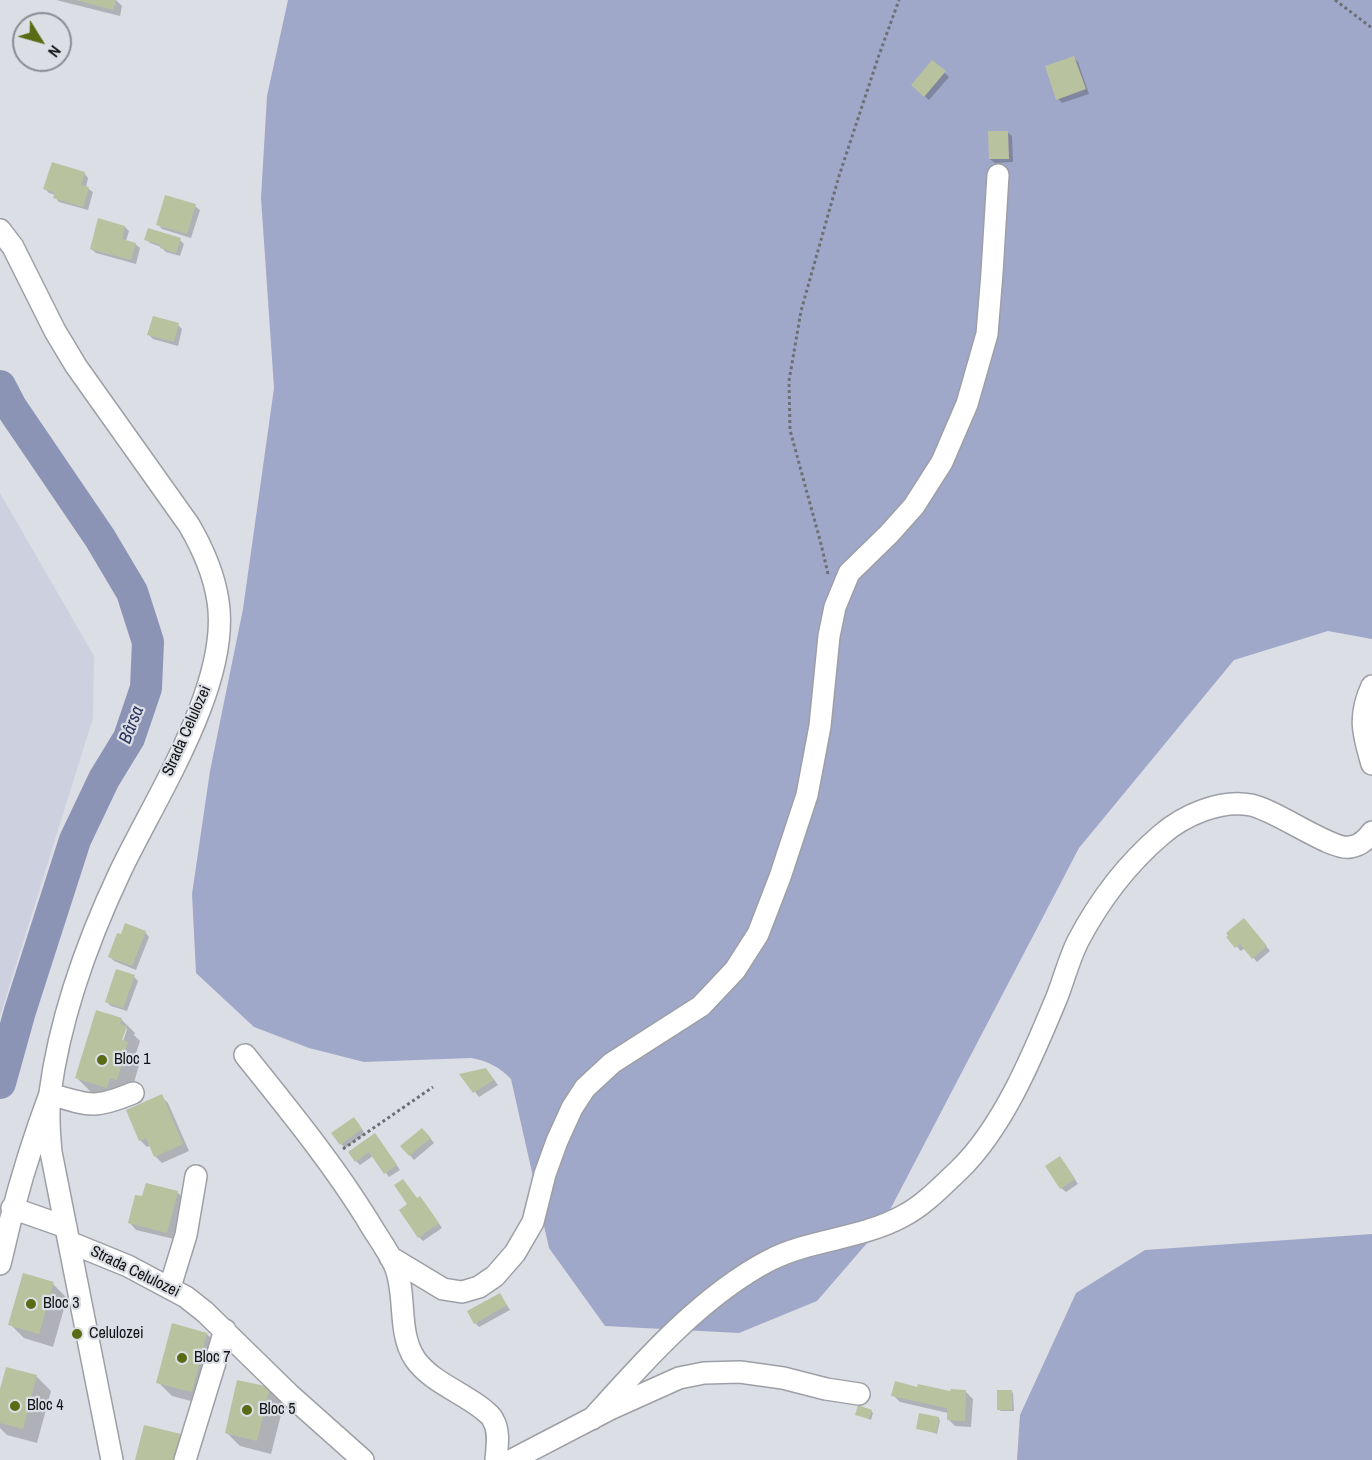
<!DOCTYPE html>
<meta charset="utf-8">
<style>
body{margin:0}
#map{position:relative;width:1372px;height:1460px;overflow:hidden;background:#dcdee5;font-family:"Archivo Narrow",sans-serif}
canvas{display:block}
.north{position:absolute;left:12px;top:12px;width:60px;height:60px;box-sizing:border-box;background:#dcdee5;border:2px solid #8b8d92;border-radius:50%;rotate:127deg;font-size:16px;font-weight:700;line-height:24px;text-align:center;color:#121315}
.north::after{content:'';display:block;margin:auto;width:21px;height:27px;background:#5b6a14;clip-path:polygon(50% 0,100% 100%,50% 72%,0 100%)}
</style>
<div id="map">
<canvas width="1372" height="1460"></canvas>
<div class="north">N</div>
</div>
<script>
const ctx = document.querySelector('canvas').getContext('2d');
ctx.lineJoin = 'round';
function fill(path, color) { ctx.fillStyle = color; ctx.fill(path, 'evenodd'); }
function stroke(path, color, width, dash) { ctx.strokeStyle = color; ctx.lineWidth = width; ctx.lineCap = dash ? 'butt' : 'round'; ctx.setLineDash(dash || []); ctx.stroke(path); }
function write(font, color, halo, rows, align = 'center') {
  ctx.font = font + ' "Archivo Narrow",sans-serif'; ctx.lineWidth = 4.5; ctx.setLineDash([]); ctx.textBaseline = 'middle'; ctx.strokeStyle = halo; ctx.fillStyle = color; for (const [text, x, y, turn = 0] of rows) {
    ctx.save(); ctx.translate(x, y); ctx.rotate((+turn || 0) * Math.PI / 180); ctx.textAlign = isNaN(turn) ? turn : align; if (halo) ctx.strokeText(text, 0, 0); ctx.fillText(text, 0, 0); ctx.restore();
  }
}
fill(new Path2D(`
 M 0,493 L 94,656 L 93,718 L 0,1016 Z`), '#cdd1df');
fill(new Path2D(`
 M 288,0 L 1372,0 L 1372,639 L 1328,631 L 1234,660 L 1079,848 L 881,1227 L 817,1301 L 739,1333 L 605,1326 L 549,1248 L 511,1079 C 499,1067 488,1061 471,1058 L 364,1062 L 309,1048 L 254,1027 L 196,973 L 192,894 L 210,771 L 243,609 L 274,388 L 261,198 L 267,96 Z
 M 1372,1234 L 1372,1460 L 1017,1460 L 1020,1415 L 1076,1293 L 1145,1250 Z`), '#a0a8c9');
fill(new Path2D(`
 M 56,0 L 116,0 L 122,6 L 120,16 Z
 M 1074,58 L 1078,62 L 1089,94 L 1062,103 L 1058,99 Z
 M 932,62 L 949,77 L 929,100 L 917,89 Z
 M 1007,132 L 1012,136 L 1013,162 L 995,163 L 990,159 Z
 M 84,173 L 88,178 L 86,187 L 93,192 L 88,210 L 59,202 L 55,197 L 56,195 L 49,193 L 45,189 Z
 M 195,206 L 200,210 L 191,238 L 162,229 L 158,224 Z
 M 125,227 L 129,231 L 126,241 L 135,244 L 140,248 L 136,264 L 96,253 L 91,249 Z
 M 146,239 L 180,240 L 184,244 L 180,256 L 166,252 L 161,247 L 150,243 Z
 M 178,325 L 182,329 L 178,346 L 153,339 L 149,335 Z
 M 1248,924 L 1270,951 L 1257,962 L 1245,948 L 1241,951 L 1228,937 Z
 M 145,932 L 149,937 L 136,970 L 114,961 L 110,957 Z
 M 134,977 L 138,981 L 127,1011 L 111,1006 L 106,1001 Z
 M 121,1019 L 135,1033 L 134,1035 L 140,1041 L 136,1053 L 141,1058 L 131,1093 L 121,1101 L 91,1092 L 77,1078 ZM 125,1026 L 127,1029 L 121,1048 L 118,1047 Z
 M 490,1074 L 498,1085 L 479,1097 L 462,1075 Z
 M 161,1096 L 168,1103 L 189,1151 L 162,1163 L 155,1156 L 151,1145 L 147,1147 L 140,1140 Z
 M 358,1123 L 365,1134 L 345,1148 L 341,1144 Z
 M 427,1134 L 434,1143 L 414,1160 L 402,1146 Z
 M 379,1139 L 400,1170 L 389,1177 L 373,1156 L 360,1165 L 356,1161 Z
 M 1064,1162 L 1078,1184 L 1066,1192 L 1061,1188 Z
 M 177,1192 L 184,1199 L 174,1239 L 136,1230 L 130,1223 Z
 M 418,1199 L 424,1202 L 442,1228 L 423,1241 L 419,1237 Z
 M 53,1284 L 67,1298 L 53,1347 L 24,1338 L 10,1324 Z
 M 500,1295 L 510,1310 L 479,1327 L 475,1323 Z
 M 207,1334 L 221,1348 L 206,1405 L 172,1396 L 158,1382 Z
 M 7,1369 L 37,1377 L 51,1391 L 37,1443 L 7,1435 L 0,1428 L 0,1394 Z
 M 270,1389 L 284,1403 L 271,1454 L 240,1446 L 226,1432 Z
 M 919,1389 L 951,1393 L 966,1392 L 973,1399 L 971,1427 L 955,1426 L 948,1419 L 948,1413 L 900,1402 L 893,1395 Z
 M 1011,1391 L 1013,1393 L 1014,1411 L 1001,1411 L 999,1410 Z
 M 871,1411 L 873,1413 L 871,1420 L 857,1414 Z
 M 938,1418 L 940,1420 L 937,1434 L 918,1428 Z`), '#0003');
stroke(new Path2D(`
 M 0,386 L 11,407 L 100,538 L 132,592 L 148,642 L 146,688 L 129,738 L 104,779 L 75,840 L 20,1011 L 0,1083`), '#8b94b4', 32);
fill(new Path2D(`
 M 76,0 L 116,0 L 113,10 Z
 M 1074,56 L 1086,89 L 1056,100 L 1045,66 Z
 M 932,60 L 946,71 L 924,97 L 911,85 Z
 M 988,131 L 1008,131 L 1009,159 L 989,159 Z
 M 52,162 L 85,172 L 81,185 L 89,187 L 83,207 L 53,198 L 55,193 L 43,189 Z
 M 165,195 L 196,204 L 187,234 L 156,225 Z
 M 98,218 L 125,226 L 122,239 L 136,243 L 131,260 L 90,249 Z
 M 148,228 L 181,238 L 176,253 L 160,248 L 161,245 L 144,240 Z
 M 153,316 L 179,323 L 174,342 L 147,335 Z
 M 1244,918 L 1267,946 L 1252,959 L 1240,944 L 1235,948 L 1226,937 L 1228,936 L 1226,933 Z
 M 125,923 L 146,931 L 132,966 L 108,957 L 117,933 L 121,934 Z
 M 116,969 L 135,975 L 123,1008 L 105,1002 Z
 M 96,1010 L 122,1018 L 120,1024 L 127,1026 L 122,1040 L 128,1042 L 117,1080 L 110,1078 L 107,1088 L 75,1078 Z
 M 486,1068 L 494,1080 L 473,1093 L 459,1074 Z
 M 162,1094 L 183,1144 L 154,1157 L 146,1138 L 139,1141 L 126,1110 Z
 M 354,1117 L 362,1129 L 340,1145 L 331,1133 Z
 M 422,1128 L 431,1138 L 409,1156 L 400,1146 Z
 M 375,1133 L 397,1165 L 384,1174 L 369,1152 L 355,1162 L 348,1152 Z
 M 1060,1156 L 1075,1179 L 1060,1189 L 1045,1166 Z
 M 403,1179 L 417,1198 L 420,1196 L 439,1223 L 418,1238 L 399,1210 L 407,1204 L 394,1185 Z
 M 146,1183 L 178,1191 L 167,1233 L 128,1223 L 135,1195 L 142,1196 Z
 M 23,1273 L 54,1282 L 39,1334 L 8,1325 Z
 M 500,1293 L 507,1305 L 474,1324 L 467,1311 Z
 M 172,1323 L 207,1333 L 192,1392 L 156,1383 Z
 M 6,1367 L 37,1375 L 23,1429 L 0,1423 L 0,1389 Z
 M 237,1380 L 270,1387 L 257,1441 L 225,1433 Z
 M 895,1381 L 917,1387 L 918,1384 L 950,1391 L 951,1389 L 966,1390 L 965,1421 L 947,1420 L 947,1408 L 891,1396 Z
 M 997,1390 L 1012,1390 L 1012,1410 L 997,1410 Z
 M 858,1405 L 872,1410 L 869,1419 L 855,1415 Z
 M 919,1413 L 939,1417 L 936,1433 L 916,1429 Z
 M 144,1425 L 181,1434 L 175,1460 L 135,1460 Z`), '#b9c29f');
const minor = new Path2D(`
 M 0,230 L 13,247 L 55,331 L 76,366 L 189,525 C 203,549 214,574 218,601 C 231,684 155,798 120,872 C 88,940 60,1017 50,1093 C 48,1112 49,1132 51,1152 L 112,1460
 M 1372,686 C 1358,716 1363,734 1372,764
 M 245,1055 C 288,1109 331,1161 367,1219 C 376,1235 388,1250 395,1266 C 407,1295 397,1332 415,1359 C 431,1382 462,1392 484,1410 C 487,1413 492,1416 493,1420 C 500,1431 497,1447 496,1460
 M 12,1208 L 66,1227
 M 69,1242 L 128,1266 L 186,1297 L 205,1312 L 290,1395 L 363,1460
 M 390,1257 L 443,1289 L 462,1292 L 479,1287 L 495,1276 L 515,1253 L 533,1222 L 545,1174 L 557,1141 L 572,1108 L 585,1088 L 612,1063 L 701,1006 L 735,970 L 758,934 L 780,877 L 807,795 L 820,726 L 829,636 L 835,607 L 849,573 L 889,534 L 914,506 L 942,462 L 967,404 L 987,334 L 992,273 L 998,175
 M 0,1264 C 13,1205 29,1150 50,1094 C 90,1106 94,1109 133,1093
 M 170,1287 L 186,1235 L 196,1176
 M 592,1419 C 642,1363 702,1295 770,1260 C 812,1239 861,1239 903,1216 C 923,1206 942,1186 958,1171 C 1003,1128 1033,1055 1057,997 C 1064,979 1069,959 1078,941 C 1099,901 1126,865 1161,835 C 1184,815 1221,799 1251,805 C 1276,810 1332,851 1350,847 C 1359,846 1367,839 1372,832
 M 185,1460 L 225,1330
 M 512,1460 L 610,1409 L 679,1378 L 704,1373 L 740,1372 L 783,1378 L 826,1389 L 859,1394`);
stroke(minor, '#9d9fa6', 24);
stroke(new Path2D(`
 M 1335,0 L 1372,28
 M 828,574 L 821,544 L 790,430 L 789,381 L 801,311 L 839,176 L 879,55 L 899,0
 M 343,1149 L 433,1087`), '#6e6f74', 3, [3, 3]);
stroke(minor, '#fff', 21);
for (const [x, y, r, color] of [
 [102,1060,6,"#5b6a14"],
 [31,1304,6,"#5b6a14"],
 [77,1334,6,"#5b6a14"],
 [182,1358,6,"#5b6a14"],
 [15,1406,6,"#5b6a14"],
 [247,1410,6,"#5b6a14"]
]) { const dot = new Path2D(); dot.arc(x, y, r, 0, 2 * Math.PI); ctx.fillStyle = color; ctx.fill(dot); stroke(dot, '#dcdee5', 2); }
write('16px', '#121315', '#dcdee5', [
 ["Strada Celulozei",187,731,-66],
 ["Strada Celulozei",135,1272,26]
]);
write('16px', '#121315', '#dcdee5', [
 ["Bloc 1",114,1060],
 ["Bloc 3",43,1304],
 ["Celulozei",89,1334],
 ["Bloc 7",194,1358],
 ["Bloc 4",27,1406],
 ["Bloc 5",259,1410]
], 'left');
write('italic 18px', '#2a325e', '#dcdee5', [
 ["Bârsa",132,725,-69]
]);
</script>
